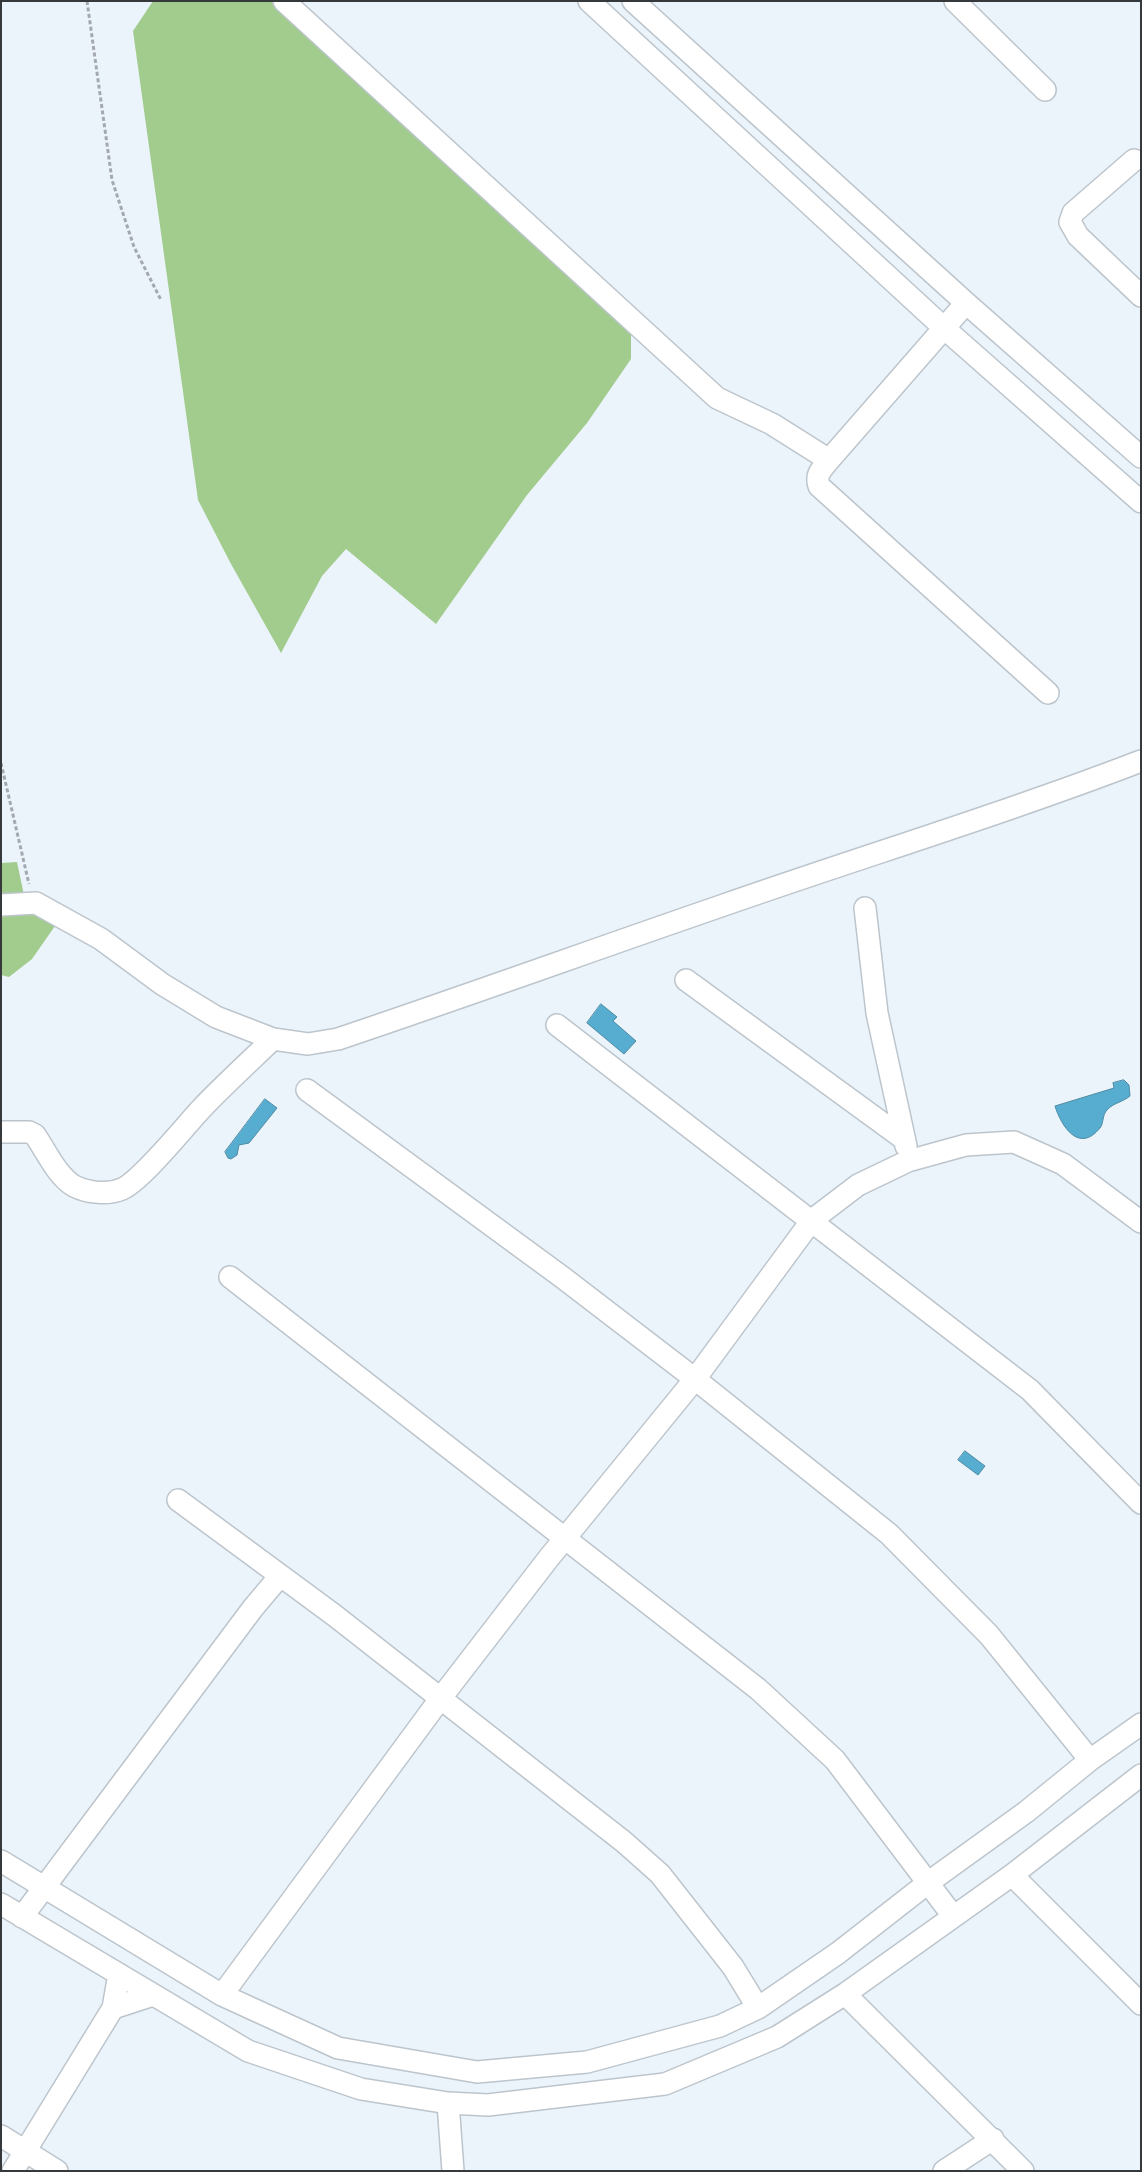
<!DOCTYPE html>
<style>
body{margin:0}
#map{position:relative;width:1142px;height:2172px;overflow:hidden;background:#ecf4fb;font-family:"Fira Sans",sans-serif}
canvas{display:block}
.frame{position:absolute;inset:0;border:2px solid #36393c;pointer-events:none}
</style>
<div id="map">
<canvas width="1142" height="2172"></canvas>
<div class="frame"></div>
</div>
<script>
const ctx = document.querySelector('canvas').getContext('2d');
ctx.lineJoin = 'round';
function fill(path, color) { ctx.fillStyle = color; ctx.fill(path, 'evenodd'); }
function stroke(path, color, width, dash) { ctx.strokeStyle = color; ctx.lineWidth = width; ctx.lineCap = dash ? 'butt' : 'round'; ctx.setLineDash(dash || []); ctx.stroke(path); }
fill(new Path2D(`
 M 153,1 L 279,1 L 471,178 L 631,334 L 631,359 L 587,423 L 527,495 L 436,624 L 346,549 L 322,576 L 281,653 L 231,564 L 198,500 L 133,31 Z
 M 17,862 L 24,895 L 55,926 L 32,959 L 9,977 L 1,975 L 1,863 Z`), '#a2cc8d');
const water = new Path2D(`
 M 601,1004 L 617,1017 L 613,1021 L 636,1041 L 624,1054 L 587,1023 Z
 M 1124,1080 L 1129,1085 L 1130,1096 C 1123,1102 1113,1103 1107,1110 C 1102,1115 1104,1123 1100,1128 C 1079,1154 1061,1126 1055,1106 L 1114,1088 L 1113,1083 Z
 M 265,1099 L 277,1108 L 249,1143 L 239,1145 L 237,1155 L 231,1159 L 228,1158 L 225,1152 Z
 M 965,1451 L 985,1466 L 978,1475 L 958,1460 Z`);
fill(water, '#57adcf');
stroke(water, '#4d8aa3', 1);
const minor = new Path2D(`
 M 284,1 L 717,398 L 772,424 L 829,460
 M 589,1 L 944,328 L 1141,502
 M 633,1 L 966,303 L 1141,457
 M 955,1 L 1045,90
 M 1134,160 L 1073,213 L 1070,222 L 1078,236 L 1141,296
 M 966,303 L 829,460 C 822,469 815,474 819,486 L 1048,693
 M 1,905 L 36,903 L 101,939 L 162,984 L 216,1017 L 273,1039 L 308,1044 L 338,1039 C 466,996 593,950 721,906 C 861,857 1003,814 1141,761
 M 865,908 L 877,1013 L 906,1146
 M 686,980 L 904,1139
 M 557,1025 L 1030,1390 L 1141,1503
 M 307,1090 L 562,1277 L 695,1379 L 889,1534 L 989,1635 L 1090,1760
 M 1,1132 L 29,1132 L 35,1135 C 46,1151 57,1176 74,1186 C 88,1193 108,1195 122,1189 C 142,1180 185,1126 202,1108 C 225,1084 249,1062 273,1039
 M 230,1277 L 758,1689 L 835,1760 L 953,1916
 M 178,1500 L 334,1615 L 624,1842 L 660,1874 L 733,1967 L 758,2008
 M 1,1861 L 222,1995 L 338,2048 L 477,2072 L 587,2062 L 720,2026 L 758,2008 L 838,1953 L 929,1882 L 1026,1812 L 1090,1760 L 1141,1724
 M 1012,1875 L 1141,2004
 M 1,1904 L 248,2051 L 361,2089 L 448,2103 L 488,2105 L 665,2084 L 777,2037 L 845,1994 L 1012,1875 L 1141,1775
 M 22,1917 L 253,1608 L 280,1576
 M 845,1994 L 1023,2171
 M 222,1995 L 440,1699 L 548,1559 L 695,1379 L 812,1220 L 858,1185 L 908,1161 L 966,1145 L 1014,1142 L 1063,1164 L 1141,1222
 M 113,2008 L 153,1995
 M 448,2103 L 453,2171
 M 1,2136 L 57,2171
 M 13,2171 L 113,2008 L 119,1974
 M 944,2171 L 993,2139`);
stroke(minor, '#bdc5cc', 24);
stroke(new Path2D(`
 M 87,1 L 112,180 L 134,247 L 161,300
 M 1,763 L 29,884`), '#a3a9af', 3, [4, 2.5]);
stroke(minor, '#fff', 21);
</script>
